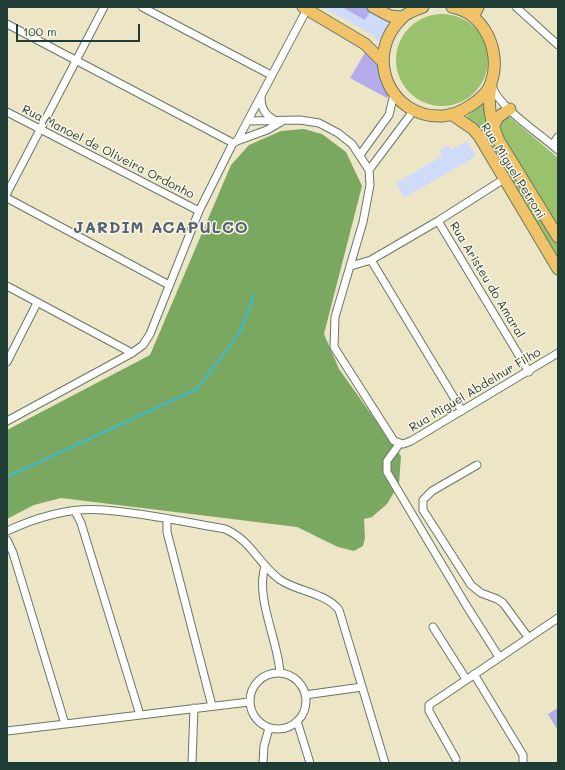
<!DOCTYPE html>
<style>
body{margin:0}
#map{position:relative;width:565px;height:770px;overflow:hidden;background:#ece5c6;font-family:Mali,sans-serif}
canvas{display:block}
.frame{position:absolute;inset:0;border:8px solid #1f3d34;pointer-events:none}
.scale{position:absolute;left:16px;top:24px;width:124px;height:18px;box-sizing:border-box;border:2px solid #1f3d34;border-top:0;padding-left:5px;font-size:12px;line-height:14px;white-space:nowrap;color:#1f3d34;-webkit-text-stroke:3px #fcf5e5;paint-order:stroke}
</style>
<div id="map">
<canvas width="565" height="770"></canvas>
<div class="frame"></div>
<div class="scale">100 m</div>
</div>
<script>
const ctx = document.querySelector('canvas').getContext('2d');
ctx.lineJoin = 'round';
function fill(path, color) { ctx.fillStyle = color; ctx.fill(path, 'evenodd'); }
function stroke(path, color, width, dash) { ctx.strokeStyle = color; ctx.lineWidth = width; ctx.lineCap = dash ? 'butt' : 'round'; ctx.setLineDash(dash || []); ctx.stroke(path); }
function write(font, color, halo, rows, align = 'center') {
  ctx.font = font + ' Mali,sans-serif'; ctx.lineWidth = 3; ctx.setLineDash([]); ctx.textBaseline = 'middle'; ctx.strokeStyle = halo; ctx.fillStyle = color; for (const [text, x, y, turn = 0] of rows) {
    ctx.save(); ctx.translate(x, y); ctx.rotate((+turn || 0) * Math.PI / 180); ctx.textAlign = isNaN(turn) ? turn : align; if (halo) ctx.strokeText(text, 0, 0); ctx.fillText(text, 0, 0); ctx.restore();
  }
}
fill(new Path2D(`
 M 322,7 L 369,7 L 396,21 L 383,41 L 378,42 L 375,37 L 366,31 Z
 M 467,141 L 476,156 L 404,198 L 396,183 L 442,156 L 439,150 L 448,145 L 451,150 Z`), '#cedbfa');
fill(new Path2D(`
 M396 60a46 46 0 1 1 92 0a46 46 0 1 1-92 0Z
 M 484,101 L 533,203 L 558,244 L 558,261 L 477,126 L 466,117 Z
 M 507,117 L 511,118 L 558,158 L 558,228 L 503,139 L 498,124 Z`), '#9ac26e');
fill(new Path2D(`
 M 304,129 L 322,134 L 346,152 L 362,186 L 324,334 L 339,369 L 401,456 L 399,484 L 387,504 L 372,517 L 364,519 L 365,538 L 363,546 L 354,551 L 338,547 L 297,527 L 61,498 L 34,505 L 7,519 L 7,430 L 150,355 L 231,165 L 249,145 L 281,131 Z`), '#7ba861');
stroke(new Path2D(`
 M 7,477 L 197,389 L 240,332 L 254,296`), '#48b7bf', 2.5);
fill(new Path2D(`
 M 342,7 L 367,7 L 371,10 L 365,20 Z
 M 366,51 L 376,56 L 390,92 L 387,98 L 350,78 Z
 M 558,708 L 558,727 L 556,728 L 548,714 Z`), '#b4acea');
const street = new Path2D(`
 M 142,7 L 271,75
 M 516,7 L 558,45
 M 7,24 L 233,143
 M 492,87 C 503,111 538,132 558,150
 M 261,96 C 261,109 265,115 276,121
 M 7,112 L 199,211
 M 248,121 L 300,120 L 319,123 L 338,133 L 352,144 L 369,170 L 370,185 L 363,222 L 335,317 L 334,347 L 394,441 L 403,444 L 411,441 L 558,353
 M 237,141 L 267,130 L 281,122
 M 552,145 L 558,137
 M 360,155 L 389,115 L 394,94
 M 369,170 L 414,110
 M 7,193 L 104,7
 M 7,198 L 169,285
 M 438,221 L 529,372
 M 371,260 L 462,411
 M 351,266 L 371,260 L 438,221 L 504,179
 M 7,286 L 132,353
 M 7,362 L 37,303
 M 7,421 L 132,353 L 143,345 L 150,334 L 199,211 L 233,143 L 237,141 L 307,9
 M 400,443 L 387,461 L 387,472 L 466,605 L 499,657
 M 477,465 L 432,491 L 423,500 L 423,510 L 471,585 L 481,593 L 497,599 L 503,603 L 528,637
 M 75,511 L 81,523 L 140,715
 M 167,520 L 167,532 L 212,706
 M 7,531 C 37,517 71,507 104,510 C 144,513 185,522 225,529 C 251,540 258,563 279,579 C 297,592 325,592 339,610 L 385,763
 M 7,540 L 13,553 L 65,724
 M 265,566 C 255,599 278,639 280,673
 M 433,627 L 466,679
 M250 701a28 28 0 1 1 56 0a28 28 0 1 1-56 0Z
 M 474,674 L 523,755 L 523,763
 M 305,695 L 362,687
 M 297,721 L 310,763
 M 7,731 L 249,702
 M 456,759 L 429,711 L 429,705 L 558,618
 M 192,763 L 194,708
 M 263,763 L 264,746 L 269,728`);
const primary = new Path2D(`
 M 303,7 L 365,44 L 381,60
 M 373,7 L 390,16 L 402,17
 M 423,7 C 416,10 407,12 402,18 C 363,55 389,119 443,116 C 459,115 486,99 491,83 C 502,53 485,13 452,7
 M 473,17 L 478,7
 M 491,86 C 487,107 491,122 499,141 L 558,237
 M 451,114 L 473,129 L 479,136 L 558,269
 M 493,127 L 498,117 L 510,109`);
stroke(street, '#677867', 9);
stroke(primary, '#677867', 13);
stroke(street, '#fff', 7);
stroke(primary, '#f0c369', 11);
write('12px', '#1f3d34', '#fcf5e5', [
 ["Rua Manoel de Oliveira Ordonho",108,152,27],
 ["Rua Miguel Petroni",513,171,58],
 ["Rua Aristeu do Amaral",487,280,59],
 ["Rua Miguel Abdelnur Filho",475,390,-31]
]);
ctx.letterSpacing = '1px';
write('bold 16px', '#536474', '#fcf5e5', [
 ["JARDIM ACAPULCO",161,228]
]);
ctx.letterSpacing = '0px';
</script>
